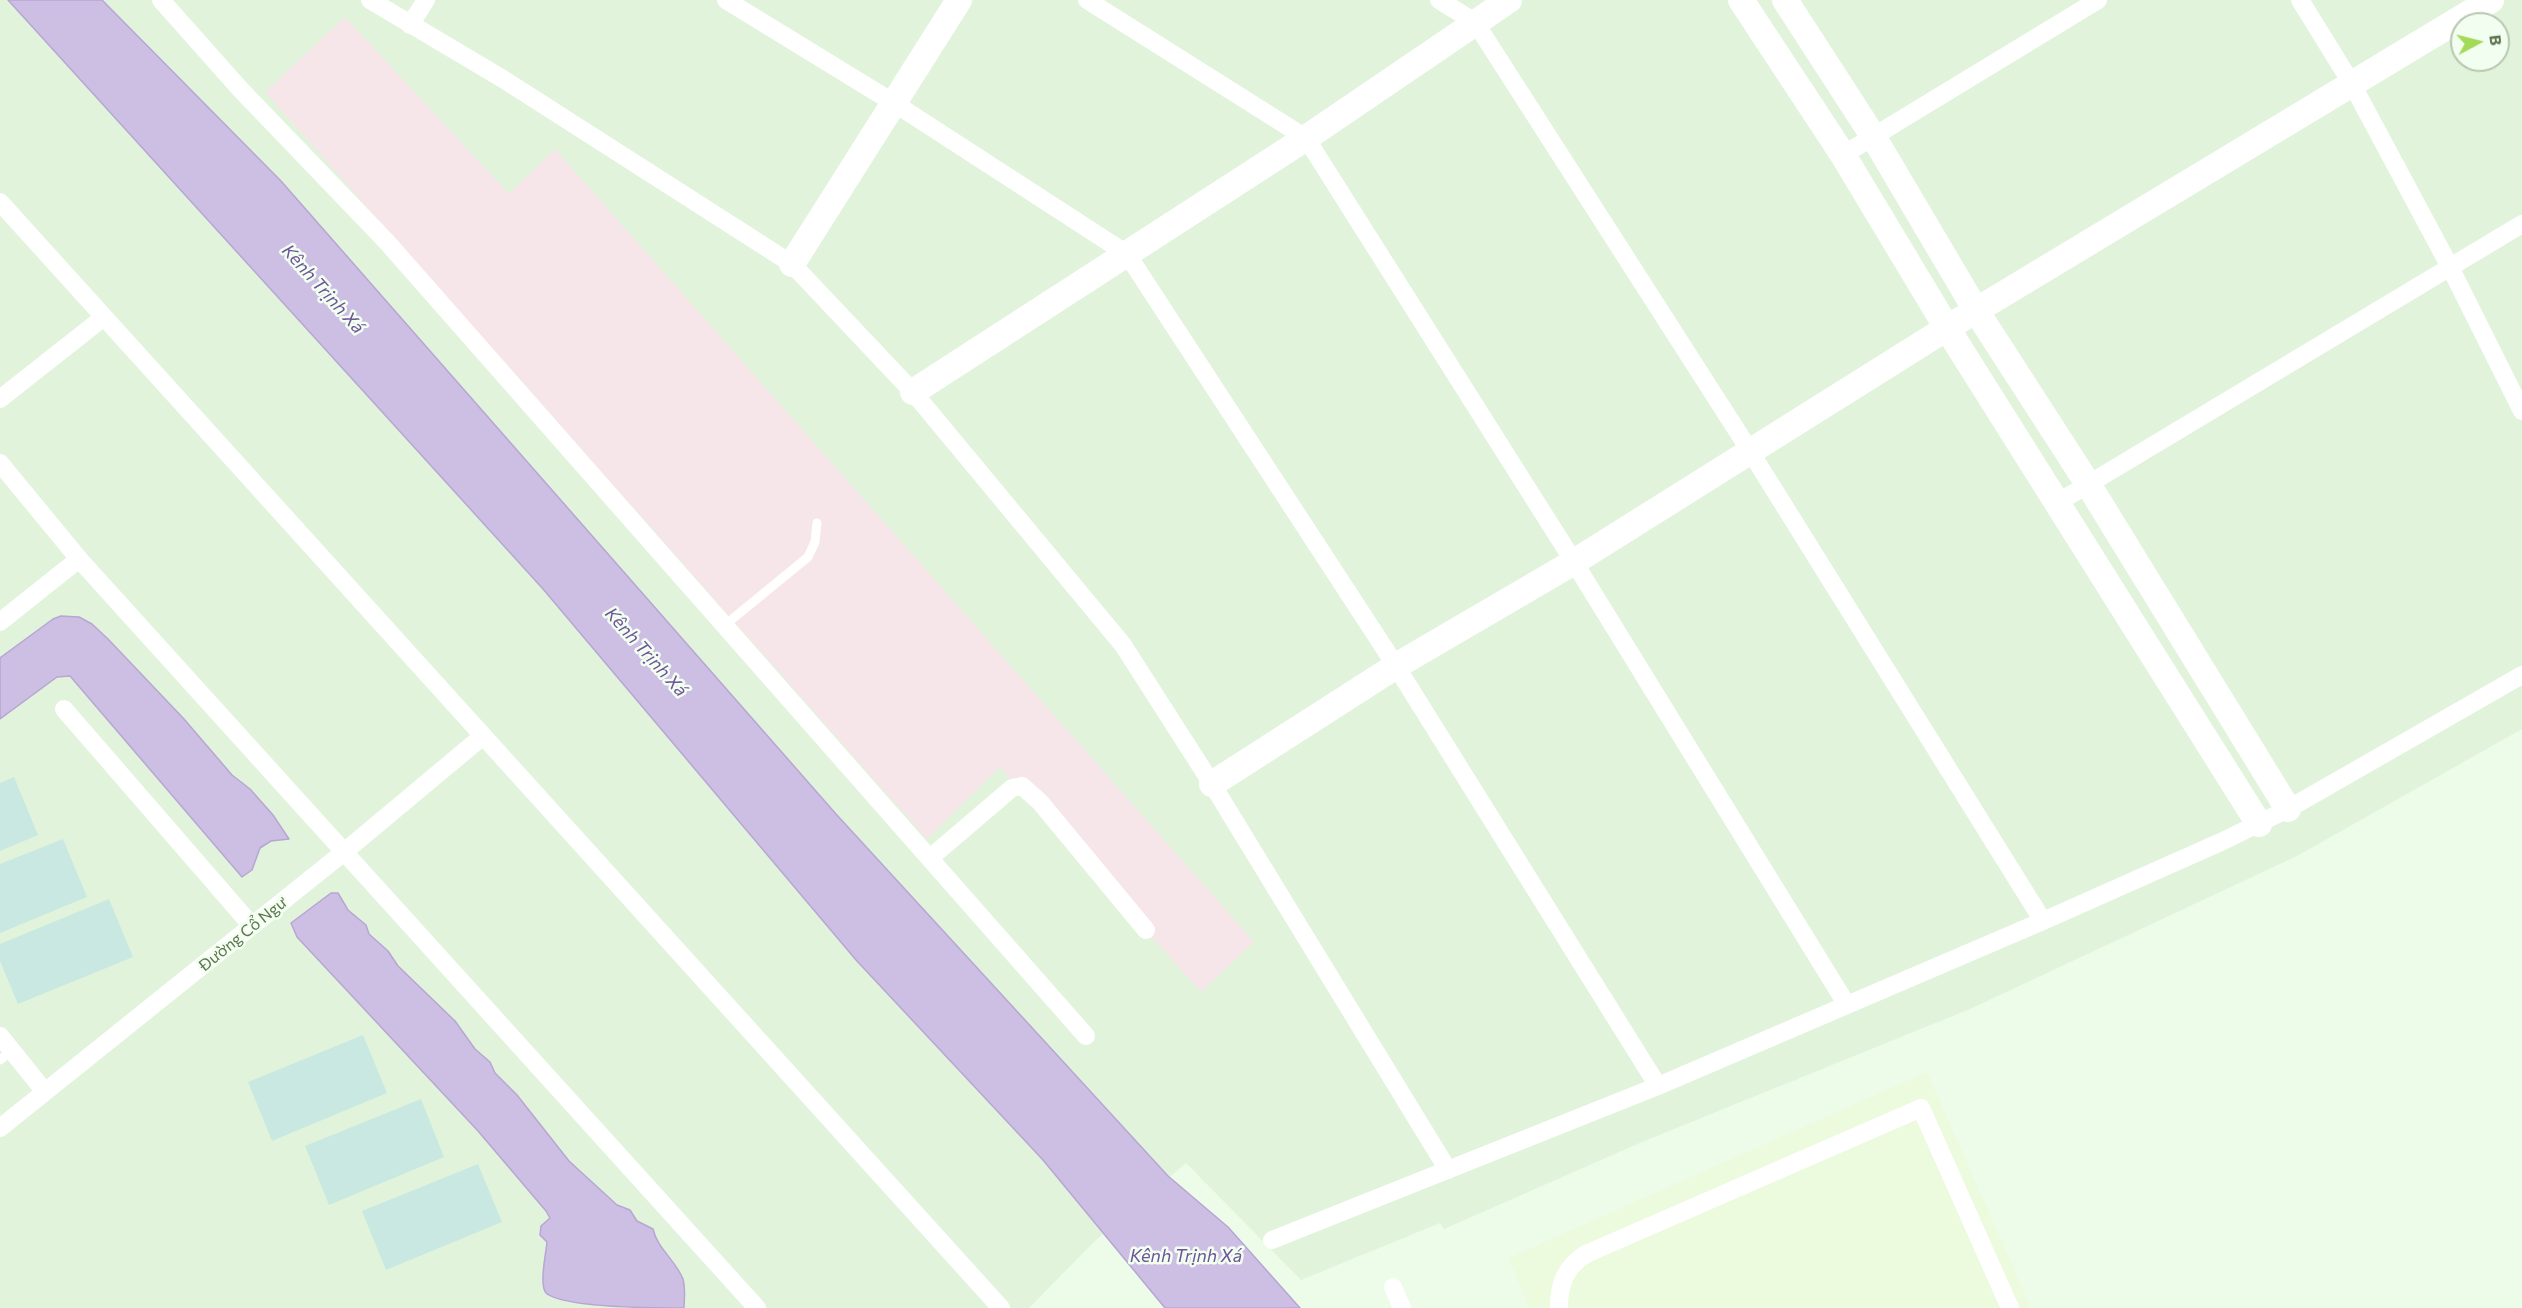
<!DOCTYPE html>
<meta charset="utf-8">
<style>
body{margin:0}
#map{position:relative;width:2522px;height:1308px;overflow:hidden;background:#edfbe9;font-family:Commissioner,sans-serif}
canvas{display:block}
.north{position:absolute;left:2450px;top:12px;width:60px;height:60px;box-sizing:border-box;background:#f2fef0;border:2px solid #b7c7b0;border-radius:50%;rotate:83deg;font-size:16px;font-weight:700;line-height:24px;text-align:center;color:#5f744f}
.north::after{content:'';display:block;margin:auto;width:21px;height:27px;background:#a3da59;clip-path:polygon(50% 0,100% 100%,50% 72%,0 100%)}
</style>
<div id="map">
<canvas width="2522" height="1308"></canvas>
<div class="north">B</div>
</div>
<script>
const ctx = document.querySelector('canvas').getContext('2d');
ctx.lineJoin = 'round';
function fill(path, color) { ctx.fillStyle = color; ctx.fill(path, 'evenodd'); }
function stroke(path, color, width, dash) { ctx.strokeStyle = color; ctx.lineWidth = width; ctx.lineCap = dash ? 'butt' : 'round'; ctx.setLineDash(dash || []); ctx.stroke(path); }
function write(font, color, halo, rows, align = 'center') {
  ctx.font = font + ' Commissioner,sans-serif'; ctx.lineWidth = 5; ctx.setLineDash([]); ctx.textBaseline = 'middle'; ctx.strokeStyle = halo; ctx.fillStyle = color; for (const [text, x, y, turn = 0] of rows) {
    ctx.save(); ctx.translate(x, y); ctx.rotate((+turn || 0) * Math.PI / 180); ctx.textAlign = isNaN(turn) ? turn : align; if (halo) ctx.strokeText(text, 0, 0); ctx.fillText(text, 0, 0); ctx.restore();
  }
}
fill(new Path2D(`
 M 0,0 L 2522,0 L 2522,729 L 2297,856 L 1970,1009 L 1642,1142 L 1444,1229 L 1440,1223 L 1301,1280 L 1186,1163 L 1096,1240 L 1029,1308 L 0,1308 ZM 2462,24 L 2498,24 L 2498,60 L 2462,60 Z`), '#e1f4db');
fill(new Path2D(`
 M 1927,1072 L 2031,1308 L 1529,1308 L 1509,1258 Z`), '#ecfade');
fill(new Path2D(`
 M 345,17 L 509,194 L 555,149 L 1254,942 L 1201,992 L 1000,767 L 927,839 L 265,92 Z`), '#f7e6e9');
fill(new Path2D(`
 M 14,777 L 38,835 L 0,851 L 0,783 Z
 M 63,839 L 87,897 L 0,933 L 0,864 Z
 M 109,899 L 133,957 L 18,1004 L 0,961 L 0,944 Z
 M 363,1035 L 387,1093 L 272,1141 L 248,1082 Z
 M 421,1099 L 444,1157 L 329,1205 L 305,1146 Z
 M 478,1164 L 502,1222 L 386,1270 L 362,1211 Z`), '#c8e8e1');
const water = new Path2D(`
 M 8,0 L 102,0 L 281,181 L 836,814 L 1168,1176 L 1228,1227 L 1300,1308 L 1165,1308 L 1043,1160 L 856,960 L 543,589 Z
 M 61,616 L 79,617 L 92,624 L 108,639 L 184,719 L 232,775 L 250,789 L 273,815 L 289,839 L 271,841 L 260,848 L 252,870 L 242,877 L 70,676 L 57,677 L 0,719 L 0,658 L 53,619 Z
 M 331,893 L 338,893 L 348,910 L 366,925 L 369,934 L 388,951 L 398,966 L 455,1021 L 475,1049 L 490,1062 L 495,1073 L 517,1095 L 569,1161 L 617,1205 L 630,1210 L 637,1221 L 653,1229 C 657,1248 676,1261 683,1279 C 686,1290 684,1298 684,1308 C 657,1308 563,1308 546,1293 C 539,1285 546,1253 547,1242 L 540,1235 L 541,1226 L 550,1218 L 546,1211 L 478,1131 L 297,937 L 291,923 Z`);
fill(water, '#ccbfe3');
stroke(water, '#b7a6d4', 1.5);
stroke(new Path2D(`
 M 725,625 L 808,557 L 815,542 L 817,523
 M 0,1060 L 12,1050`), '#fff', 9);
stroke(new Path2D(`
 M 161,0 L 241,90 L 386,241 L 1086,1036
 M 370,0 L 503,79 L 792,264 L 913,392 L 1123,645 L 1212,784 L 1448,1170
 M 726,0 L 894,103 L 1127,254 L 1396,666 L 1658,1086
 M 1087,0 L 1306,138 L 1574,562 L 1847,1005
 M 1439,0 L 1475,22 L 1750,451 L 2043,921
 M 2300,0 L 2352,84 L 2450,267 L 2522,411
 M 410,25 L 426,0
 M 1843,155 L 2098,0
 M 0,202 L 1001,1308
 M 0,399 L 104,317
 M 0,463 L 79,559 L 757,1308
 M 2057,503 L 2522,224
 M 0,622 L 79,559
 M 64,709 L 252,926
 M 930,858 L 1012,788 L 1022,786 L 1040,802 L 1146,930
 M 0,1036 L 45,1092
 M 0,1128 L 344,852 L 483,736
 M 1272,1240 L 1658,1086 L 2043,921 L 2223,841 L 2288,809 L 2522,675
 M 1393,1287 L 1402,1308
 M 1559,1308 C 1559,1284 1565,1267 1586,1254 L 1921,1108 L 2010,1308`), '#fff', 18);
stroke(new Path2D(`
 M 1741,0 L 1843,155 L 1947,328 L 2259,824
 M 1785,0 L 1873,136 L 1977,312 L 2088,484 L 2288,809
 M 792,264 L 959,0
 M 913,392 L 1306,138 L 1509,0
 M 1212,784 L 1396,666 L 1574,562 L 1947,328 L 2491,0`), '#fff', 26);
write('16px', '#5f744f', '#f2fef0', [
 ["Đường Cổ Ngư",243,934,-39]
]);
write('italic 18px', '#6e5499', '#f2fef0', [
 ["Kênh Trịnh Xá",323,289,48],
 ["Kênh Trịnh Xá",646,652,48],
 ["Kênh Trịnh Xá",1186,1256]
]);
</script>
